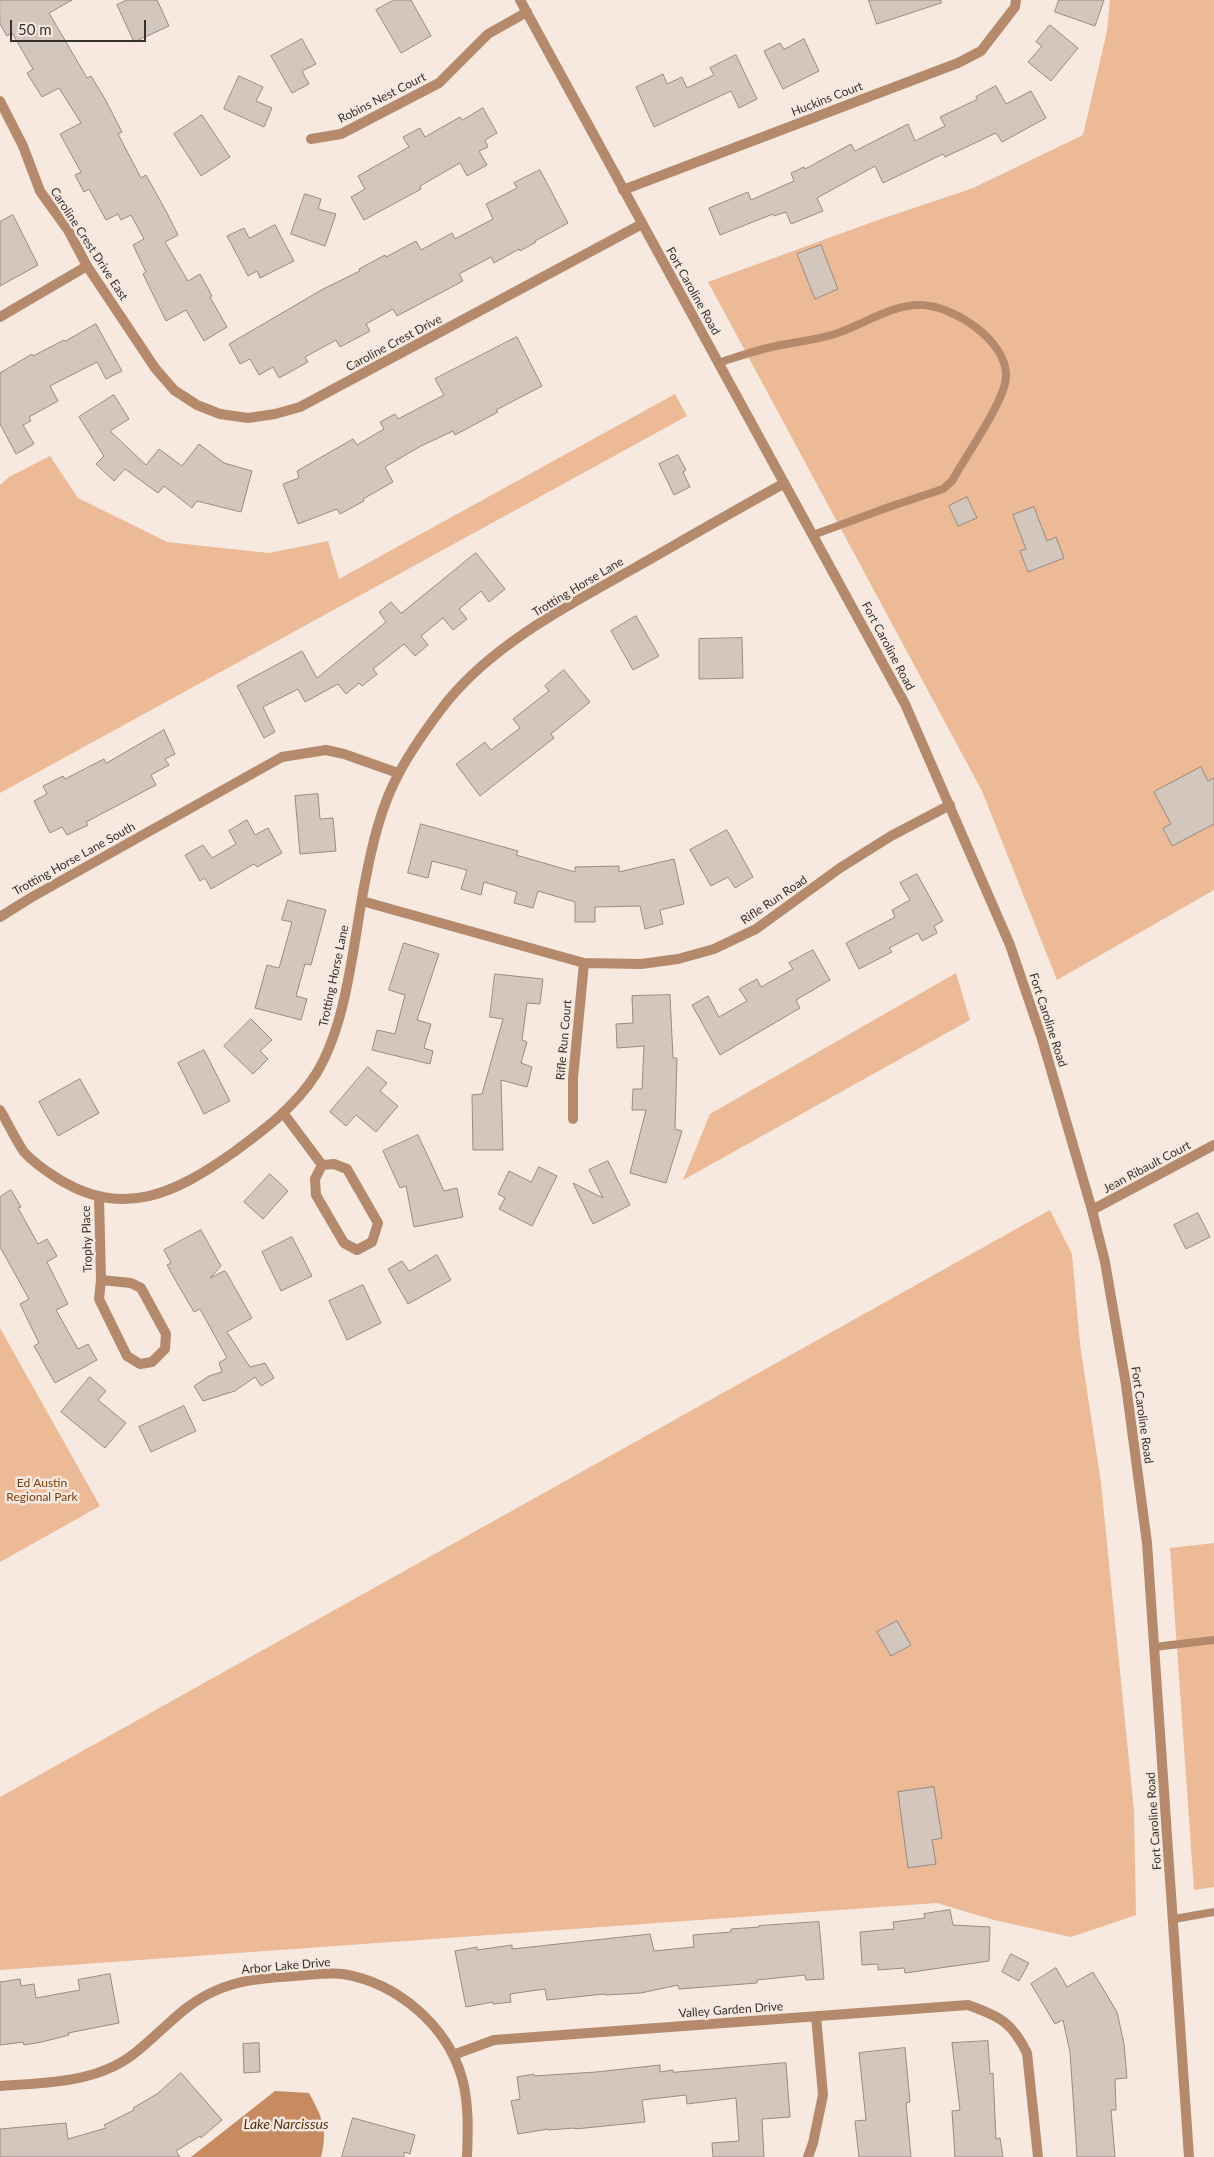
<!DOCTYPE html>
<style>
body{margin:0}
#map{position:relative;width:1214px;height:2157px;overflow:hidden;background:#f7e9e0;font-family:Lato,sans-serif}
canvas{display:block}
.scale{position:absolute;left:10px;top:20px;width:136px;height:22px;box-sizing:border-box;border:2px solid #36312d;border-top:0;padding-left:6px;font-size:15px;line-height:18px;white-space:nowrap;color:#36312d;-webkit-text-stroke:4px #f7e9e0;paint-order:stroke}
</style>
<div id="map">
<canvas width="1214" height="2157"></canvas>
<div class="scale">50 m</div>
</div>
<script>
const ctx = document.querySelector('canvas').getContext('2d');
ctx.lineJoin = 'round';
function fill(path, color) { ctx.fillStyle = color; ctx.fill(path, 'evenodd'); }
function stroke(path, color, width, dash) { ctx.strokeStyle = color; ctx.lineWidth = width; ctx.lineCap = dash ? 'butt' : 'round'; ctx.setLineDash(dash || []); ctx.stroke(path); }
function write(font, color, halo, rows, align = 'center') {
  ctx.font = font + ' Lato,sans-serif'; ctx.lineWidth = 5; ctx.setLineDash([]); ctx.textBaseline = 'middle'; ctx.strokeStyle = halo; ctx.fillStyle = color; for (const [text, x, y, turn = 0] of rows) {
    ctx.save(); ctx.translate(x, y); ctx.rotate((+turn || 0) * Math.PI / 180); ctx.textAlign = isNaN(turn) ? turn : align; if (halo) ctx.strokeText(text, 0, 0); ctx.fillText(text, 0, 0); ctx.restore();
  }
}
fill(new Path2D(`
 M 1110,0 L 1214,0 L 1214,890 L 1057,980 L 982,791 L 708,282 L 878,220 L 973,188 L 1083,135 L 1107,31 Z
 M 675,394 L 687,416 L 0,793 L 0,485 L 9,477 L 50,456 L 78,498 L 167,542 L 269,553 L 328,541 L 339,579 Z
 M 956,973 L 970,1020 L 683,1180 L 710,1114 Z
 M 1050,1210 L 1072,1254 L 1080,1344 L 1101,1483 L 1134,1811 L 1136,1915 L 1071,1937 L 994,1920 L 937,1903 L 0,1970 L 0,1797 Z
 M 0,1328 L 100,1506 L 0,1562 Z
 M 1214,1543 L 1214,1887 L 1194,1890 L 1170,1548 Z`), '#ecba97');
fill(new Path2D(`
 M 275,2091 L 309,2093 C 322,2117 328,2129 321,2157 L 191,2157 Z`), '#c68b61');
const building = new Path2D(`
 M 0,0 L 72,0 L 49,13 L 87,78 L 91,76 L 105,99 L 122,132 L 118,134 L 141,178 L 146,175 L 167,213 L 178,235 L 165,242 L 188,281 L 200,274 L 212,296 L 210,297 L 227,327 L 204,341 L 186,310 L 166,321 L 143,274 L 146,272 L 133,245 L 144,239 L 131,215 L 121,220 L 118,214 L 106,220 L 89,189 L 84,192 L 75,175 L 81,172 L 60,134 L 81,123 L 59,88 L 42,97 L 27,73 L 33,69 L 12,33 L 7,36 L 0,24 Z
 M 127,0 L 157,0 L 169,26 L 134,42 L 117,5 Z
 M 394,0 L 411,0 L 431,36 L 401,53 L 376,10 Z
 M 869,0 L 941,0 L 941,3 L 877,24 Z
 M 1059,0 L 1104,0 L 1095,26 L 1055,12 Z
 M 1050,25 L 1078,48 L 1051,81 L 1028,62 L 1042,46 L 1036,42 Z
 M 302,39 L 316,64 L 302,71 L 309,84 L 292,93 L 271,56 Z
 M 804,39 L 819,71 L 783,89 L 764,51 L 780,43 L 784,49 Z
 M 736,55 L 757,99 L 739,108 L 731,91 L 654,127 L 636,87 L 663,74 L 667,84 L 682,77 L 687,88 L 714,75 L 710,68 Z
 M 239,76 L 263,87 L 256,101 L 272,108 L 264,127 L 224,109 Z
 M 996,86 L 1006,104 L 1031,91 L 1046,118 L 1002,142 L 996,133 L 945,157 L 943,154 L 883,183 L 875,166 L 817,198 L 823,211 L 791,224 L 786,212 L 774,216 L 773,214 L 720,235 L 709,208 L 748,192 L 751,200 L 794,181 L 791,173 L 804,167 L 805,169 L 851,144 L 855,151 L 908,124 L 915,141 L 945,126 L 940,117 L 978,99 L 976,97 Z
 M 483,108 L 497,133 L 485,140 L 488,147 L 479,151 L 487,165 L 467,176 L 460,163 L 420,186 L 421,189 L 364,220 L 351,197 L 365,189 L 358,176 L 409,147 L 403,137 L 420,128 L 425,137 L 460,117 L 462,120 Z
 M 202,115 L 230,157 L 201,176 L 174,134 Z
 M 540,170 L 568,223 L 535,241 L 536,242 L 520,251 L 519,249 L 494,263 L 491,257 L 478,264 L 459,274 L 463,281 L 397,316 L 393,309 L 366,324 L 370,331 L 340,347 L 336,340 L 305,357 L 308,362 L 279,378 L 273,367 L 259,375 L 250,359 L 240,364 L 229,344 L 323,289 L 360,271 L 359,269 L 385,255 L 386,257 L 416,241 L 421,250 L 452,233 L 455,239 L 493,219 L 486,204 L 517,188 L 514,183 Z
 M 305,194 L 321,199 L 318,209 L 336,214 L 325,246 L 291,234 Z
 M 13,215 L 38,265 L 0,286 L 0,222 Z
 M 275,225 L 294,261 L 260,278 L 257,271 L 248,276 L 227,236 L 244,228 L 249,238 Z
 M 821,245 L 838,289 L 815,299 L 797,254 Z
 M 96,324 L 122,371 L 106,379 L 97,362 L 50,386 L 58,401 L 29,417 L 31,421 L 23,425 L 34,444 L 16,454 L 0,424 L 0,373 L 32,354 L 33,356 L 64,340 L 65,341 Z
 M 517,337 L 542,386 L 496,410 L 498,412 L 455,435 L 453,431 L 421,446 L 385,467 L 393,482 L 363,499 L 364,501 L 340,514 L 337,509 L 298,524 L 283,484 L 299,478 L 297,471 L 353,439 L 357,445 L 384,429 L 380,422 L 395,414 L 398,419 L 444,395 L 435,379 Z
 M 114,395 L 129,419 L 110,431 L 146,465 L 159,449 L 182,466 L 199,444 L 224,463 L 252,471 L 241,512 L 197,501 L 192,508 L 164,486 L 158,493 L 125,469 L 114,481 L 96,464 L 104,456 L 79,417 Z
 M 678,455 L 686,470 L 683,472 L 690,487 L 674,495 L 659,464 Z
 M 967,497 L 977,518 L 958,526 L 949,506 Z
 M 1034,507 L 1047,541 L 1056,537 L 1064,558 L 1028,572 L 1020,551 L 1026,549 L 1013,515 Z
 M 476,553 L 505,589 L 489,602 L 481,591 L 459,609 L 467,619 L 453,630 L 443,618 L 421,636 L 428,645 L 415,656 L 404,644 L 373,669 L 377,674 L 362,686 L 359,683 L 346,694 L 338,684 L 305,702 L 298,689 L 263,707 L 275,732 L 264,738 L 237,686 L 302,651 L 317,678 L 386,622 L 379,612 L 391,602 L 401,613 Z
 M 636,616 L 659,656 L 633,670 L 611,631 Z
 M 742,638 L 743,678 L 699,679 L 699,639 Z
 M 564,670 L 590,702 L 551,734 L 554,738 L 480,796 L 456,764 L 485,742 L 491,750 L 520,728 L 513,719 L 549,691 L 545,686 Z
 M 164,730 L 175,754 L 165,759 L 169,765 L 151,775 L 156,785 L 86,822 L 88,825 L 67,835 L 62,827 L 50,833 L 34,801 L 47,794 L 43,786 L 63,776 L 65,779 L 104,759 L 106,763 Z
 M 1201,767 L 1208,781 L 1214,778 L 1214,824 L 1172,846 L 1163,828 L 1171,824 L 1154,792 Z
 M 318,794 L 320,819 L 333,818 L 336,851 L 300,854 L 295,796 Z
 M 247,820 L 255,835 L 268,828 L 282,853 L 257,867 L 254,864 L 211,889 L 205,878 L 200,881 L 185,855 L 203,845 L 212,858 L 236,844 L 229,831 Z
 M 421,824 L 518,851 L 516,855 L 575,872 L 575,867 L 619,866 L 619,872 L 674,859 L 684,904 L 660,910 L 663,924 L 645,929 L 640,906 L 595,907 L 595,922 L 575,922 L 575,902 L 538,891 L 533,908 L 514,903 L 517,892 L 484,882 L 481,895 L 461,889 L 467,870 L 432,861 L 428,878 L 408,873 Z
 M 727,830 L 753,877 L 735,888 L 728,877 L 711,886 L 690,850 Z
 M 917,874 L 943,921 L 934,926 L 937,933 L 922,941 L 918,933 L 889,948 L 892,952 L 859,969 L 846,943 L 895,917 L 892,910 L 910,900 L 900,883 Z
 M 288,900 L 326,910 L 311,965 L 305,964 L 296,996 L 307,999 L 301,1020 L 255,1008 L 267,965 L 279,968 L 292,922 L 282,920 Z
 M 404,943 L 439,954 L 417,1020 L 431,1024 L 424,1048 L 433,1051 L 430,1064 L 372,1050 L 377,1030 L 395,1034 L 405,995 L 389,990 Z
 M 813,950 L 830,980 L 796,1000 L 800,1008 L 720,1055 L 692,1005 L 708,996 L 719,1017 L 747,1001 L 739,989 L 757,979 L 761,987 L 793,969 L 789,963 Z
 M 495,974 L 543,979 L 540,1004 L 527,1003 L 522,1040 L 527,1042 L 521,1063 L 532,1067 L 527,1087 L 501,1080 L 503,1150 L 473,1150 L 472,1095 L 482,1094 L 503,1019 L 490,1017 Z
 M 670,995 L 673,1058 L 677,1058 L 675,1129 L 682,1131 L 666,1183 L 630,1173 L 646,1110 L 632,1110 L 633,1089 L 642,1089 L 644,1046 L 617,1048 L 616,1024 L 633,1023 L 632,996 Z
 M 251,1019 L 272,1040 L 260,1051 L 268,1059 L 253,1074 L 224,1046 Z
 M 204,1050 L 230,1101 L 204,1114 L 178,1063 Z
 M 368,1067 L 387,1083 L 380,1091 L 398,1106 L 376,1132 L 356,1115 L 346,1126 L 330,1112 Z
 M 80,1079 L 99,1113 L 58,1136 L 39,1102 Z
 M 418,1135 L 444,1191 L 457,1188 L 463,1217 L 414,1227 L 406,1186 L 400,1188 L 383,1151 Z
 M 608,1161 L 630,1205 L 593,1224 L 573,1183 L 603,1198 L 589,1170 Z
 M 539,1167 L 557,1176 L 532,1226 L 499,1209 L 505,1198 L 498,1194 L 509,1171 L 531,1182 Z
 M 270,1174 L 288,1191 L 263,1219 L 244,1202 Z
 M 11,1190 L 21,1207 L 18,1208 L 38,1244 L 47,1239 L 57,1256 L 47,1262 L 68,1304 L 56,1310 L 78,1349 L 88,1344 L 97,1360 L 55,1383 L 34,1346 L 39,1343 L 20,1304 L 29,1299 L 0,1247 L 0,1197 Z
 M 1198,1213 L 1210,1237 L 1186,1249 L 1174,1225 Z
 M 201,1230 L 221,1266 L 210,1278 L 224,1271 L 226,1272 L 252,1318 L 227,1332 L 250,1367 L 265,1363 L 274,1378 L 261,1386 L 255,1377 L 235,1391 L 203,1401 L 194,1386 L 209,1376 L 222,1372 L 219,1363 L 227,1358 L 200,1309 L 194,1312 L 177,1283 L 167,1265 L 171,1263 L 164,1250 Z
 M 292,1237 L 312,1276 L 281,1291 L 262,1252 Z
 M 437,1255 L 451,1280 L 408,1304 L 388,1269 L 402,1261 L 409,1271 Z
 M 363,1285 L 381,1323 L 347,1340 L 329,1301 Z
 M 90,1377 L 106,1391 L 98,1400 L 126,1423 L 105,1448 L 61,1412 Z
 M 184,1406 L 196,1431 L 151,1452 L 139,1427 Z
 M 897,1621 L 911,1645 L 891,1656 L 877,1632 Z
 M 934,1787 L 942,1838 L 932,1840 L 936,1864 L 908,1868 L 898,1792 Z
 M 950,1910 L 953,1925 L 990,1927 L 989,1961 L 905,1973 L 904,1968 L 878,1970 L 878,1964 L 862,1965 L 860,1932 L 894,1929 L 893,1922 L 925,1918 L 924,1914 Z
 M 819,1922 L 824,1979 L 806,1980 L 805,1975 L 757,1980 L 757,1983 L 679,1989 L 678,1985 L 641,1993 L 605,1995 L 604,1994 L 547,2000 L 545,1989 L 510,1994 L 511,2002 L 493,2004 L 493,2002 L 466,2007 L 455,1951 L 477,1947 L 477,1950 L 512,1945 L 512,1949 L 650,1934 L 654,1951 L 694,1947 L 693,1935 L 731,1932 L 731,1929 L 759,1927 L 759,1926 Z
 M 1011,1954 L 1029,1963 L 1019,1981 L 1002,1972 Z
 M 1056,1968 L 1067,1987 L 1093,1972 L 1117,2012 L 1124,2044 L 1127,2078 L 1115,2079 L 1116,2110 L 1111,2110 L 1115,2157 L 1077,2157 L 1070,2052 L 1063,2020 L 1055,2024 L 1031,1984 Z
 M 110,1974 L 119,2023 L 68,2033 L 69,2035 L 42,2042 L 24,2045 L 23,2042 L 0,2045 L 0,1982 L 20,1979 L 21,1986 L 34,1984 L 36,1998 L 80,1990 L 78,1980 Z
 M 988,2041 L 990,2074 L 993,2073 L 996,2139 L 1000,2138 L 1003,2157 L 955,2157 L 952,2111 L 960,2110 L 952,2043 Z
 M 259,2043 L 260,2072 L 244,2073 L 243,2044 Z
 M 905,2048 L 910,2102 L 906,2103 L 911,2157 L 859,2157 L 855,2121 L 866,2120 L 859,2053 Z
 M 786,2063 L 790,2117 L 762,2119 L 764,2157 L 713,2157 L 712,2143 L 739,2141 L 736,2098 L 687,2104 L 686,2095 L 642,2100 L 645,2122 L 575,2129 L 575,2128 L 548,2130 L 548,2129 L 518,2134 L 511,2101 L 520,2099 L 517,2077 L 534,2074 L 534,2076 L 596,2072 L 660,2065 L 660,2072 L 673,2070 L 673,2072 Z
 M 181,2073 L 222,2120 L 201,2138 L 200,2136 L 176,2151 L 180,2157 L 0,2157 L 0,2129 L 66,2123 L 68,2139 L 106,2128 L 104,2125 L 134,2110 L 133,2108 L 157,2094 Z
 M 353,2118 L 415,2135 L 410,2154 L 404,2152 L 404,2157 L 342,2157 Z`);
fill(building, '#d3c6bd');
stroke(building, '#978b82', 1);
stroke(new Path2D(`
 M 718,363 C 737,357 756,350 776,346 C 796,342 816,340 835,334 C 863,325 890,305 920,305 C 953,305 1008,341 1006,377 C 1005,401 965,457 952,481 L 943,489 L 889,507 L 813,535
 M 1154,1647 L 1214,1640
 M 1174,1919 L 1214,1912`), '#b58a6c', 8);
stroke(new Path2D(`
 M 0,101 L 23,146 L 40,191 L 68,230 L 87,266 L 155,368 L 174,390 L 197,405 L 220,414 L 248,418 L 275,414 L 300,407 L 642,224
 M 311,139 L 341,134 L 439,83 L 488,34 L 527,12
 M 623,190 L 958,63 L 981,51 L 1015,7 L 1016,0
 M 0,317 L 87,266
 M 362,901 L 584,963 L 641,964 L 678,959 L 714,949 L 756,929 L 840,868 L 891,836 L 950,805
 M 0,917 L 32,897 L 282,757 L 326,750 L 344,754 L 398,773
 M 0,1110 C 8,1123 15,1139 24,1152 C 33,1162 46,1171 57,1178 C 123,1220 176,1193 234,1152 C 265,1129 295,1107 316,1074 C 348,1022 353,942 365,882 C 372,845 381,806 399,773 C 412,749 429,725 446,703 C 492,645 568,605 631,570 C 682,541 732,512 783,484
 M 284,1114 L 322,1165
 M 573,1119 L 573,1078 L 584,963
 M 334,1164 L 347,1169 L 378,1223 L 372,1242 L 357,1250 L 344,1243 L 316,1195 L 315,1179 L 322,1165 Z
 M 99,1197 L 101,1280 L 99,1299 L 127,1356 L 140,1364 L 152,1362 L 165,1349 L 166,1334 L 141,1288 L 131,1283 L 101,1280
 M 1092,1210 L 1214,1145
 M 453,2055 L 494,2040 L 968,2005 C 999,2016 1012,2022 1027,2053 L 1038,2157
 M 0,2086 C 44,2083 94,2083 131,2056 C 161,2034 181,2005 217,1990 C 242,1979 267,1978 294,1976 C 310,1975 328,1972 343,1974 C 397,1983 447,2025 462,2078 C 469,2103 468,2131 467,2157
 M 808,2157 L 813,2143 L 823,2095 L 816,2016`), '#b58a6c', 10);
stroke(new Path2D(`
 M 520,0 L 905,704 L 1010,945 L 1042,1039 L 1092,1210 L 1105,1262 L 1126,1385 L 1147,1543 L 1189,2157`), '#b58a6c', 10);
write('12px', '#36312d', '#f7e9e0', [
 ["Robins Nest Court",382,98,-27],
 ["Huckins Court",827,99,-21],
 ["Caroline Crest Drive East",89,244,57],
 ["Fort Caroline Road",693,291,61],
 ["Caroline Crest Drive",394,343,-28],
 ["Trotting Horse Lane",578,587,-31],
 ["Fort Caroline Road",888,646,62],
 ["Trotting Horse Lane South",74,859,-29],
 ["Rifle Run Road",774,900,-34],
 ["Trotting Horse Lane",334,976,-78],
 ["Fort Caroline Road",1048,1020,72],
 ["Rifle Run Court",564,1040,-85],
 ["Jean Ribault Court",1147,1167,-28],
 ["Trophy Place",87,1239,-92],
 ["Fort Caroline Road",1142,1415,82],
 ["Fort Caroline Road",1154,1821,-94],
 ["Arbor Lake Drive",286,1966,-5],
 ["Valley Garden Drive",731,2010,-4]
]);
write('12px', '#794110', '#f7e9e0', [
 ["Ed Austin",42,1483],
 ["Regional Park",42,1497]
]);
write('italic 14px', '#552d0c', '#f7e9e0', [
 ["Lake Narcissus",286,2124]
]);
</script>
